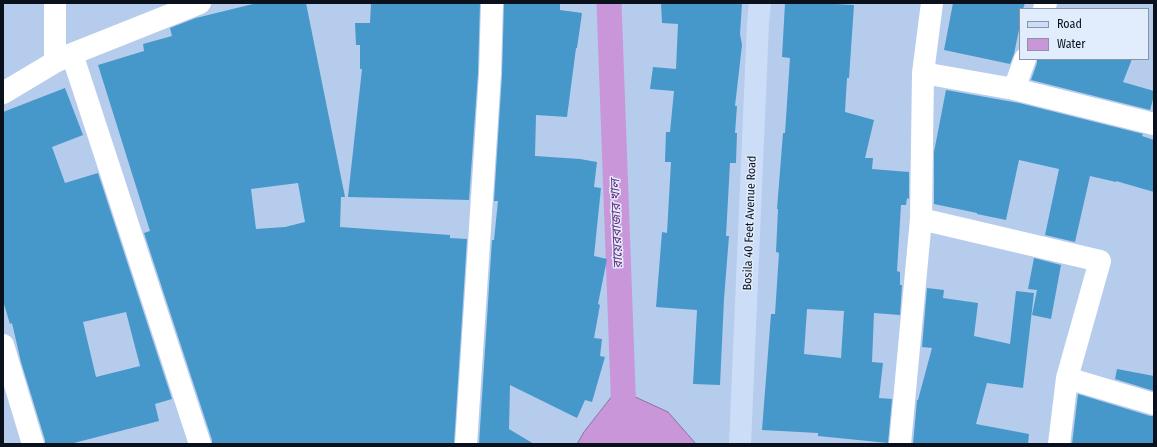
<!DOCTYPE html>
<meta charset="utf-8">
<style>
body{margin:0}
#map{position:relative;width:1157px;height:447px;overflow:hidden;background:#b6ccec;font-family:"Fira Sans Condensed",sans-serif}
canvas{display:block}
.frame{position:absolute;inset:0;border:4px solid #0a111c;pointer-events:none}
.legend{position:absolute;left:1019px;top:8px;width:130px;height:52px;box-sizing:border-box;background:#e1ecfd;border:1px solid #8b94a3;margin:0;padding:5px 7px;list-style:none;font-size:12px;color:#0a111c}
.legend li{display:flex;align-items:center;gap:8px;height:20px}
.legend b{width:20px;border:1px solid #8b94a3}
</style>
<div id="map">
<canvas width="1157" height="447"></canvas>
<div class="frame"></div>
<ul class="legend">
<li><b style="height:5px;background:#ccddf7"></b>Road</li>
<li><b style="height:11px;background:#c996d9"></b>Water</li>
</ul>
</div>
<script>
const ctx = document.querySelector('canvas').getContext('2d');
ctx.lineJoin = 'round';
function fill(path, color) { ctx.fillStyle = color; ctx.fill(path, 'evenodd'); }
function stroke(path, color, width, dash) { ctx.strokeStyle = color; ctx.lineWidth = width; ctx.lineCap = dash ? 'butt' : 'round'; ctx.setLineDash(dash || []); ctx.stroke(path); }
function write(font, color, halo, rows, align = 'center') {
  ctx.font = font + ' "Fira Sans Condensed","Noto Sans Bengali",sans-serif'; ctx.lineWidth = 3; ctx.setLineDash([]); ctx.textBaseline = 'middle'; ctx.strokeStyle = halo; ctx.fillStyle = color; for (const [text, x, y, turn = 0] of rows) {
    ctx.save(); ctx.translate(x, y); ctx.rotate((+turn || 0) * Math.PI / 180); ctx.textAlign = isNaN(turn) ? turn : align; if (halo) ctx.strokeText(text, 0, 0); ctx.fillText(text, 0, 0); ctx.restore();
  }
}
const water = new Path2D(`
 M 618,389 L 668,412 L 696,444 L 577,444 L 584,432 Z`);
fill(water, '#c996d9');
stroke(water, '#906ea0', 1);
stroke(new Path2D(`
 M 609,3 L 625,444`), '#c996d9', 25);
fill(new Path2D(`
 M 257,3 L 306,3 L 345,197 L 341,197 L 340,227 L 450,235 L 450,238 L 467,239 L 454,444 L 212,444 L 212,440 L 144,233 L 150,231 L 98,65 L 144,51 L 143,44 L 172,36 L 170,28 L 196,18 ZM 298,183 L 305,222 L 285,227 L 256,229 L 251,189 Z
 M 371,3 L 480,3 L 478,73 L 469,200 L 348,197 L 362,69 L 360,69 L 360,45 L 356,45 L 355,23 L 370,23 Z
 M 504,3 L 560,3 L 560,10 L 582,13 L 577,48 L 576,48 L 567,117 L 536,115 L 535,156 L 580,159 L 597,162 L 594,187 L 601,188 L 594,256 L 607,259 L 598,304 L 600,305 L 594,338 L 602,339 L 600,356 L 605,357 L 592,402 L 585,400 L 577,418 L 510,385 L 509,429 L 534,444 L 479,444 L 492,240 L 494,240 L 498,201 L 494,201 L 502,75 Z
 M 661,3 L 742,3 L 740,34 L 742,45 L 735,106 L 737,106 L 735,133 L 737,133 L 736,163 L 730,163 L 726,236 L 729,236 L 724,299 L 720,385 L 693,384 L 697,310 L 656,307 L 662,232 L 667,233 L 671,162 L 665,162 L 666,132 L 670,132 L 674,91 L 650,89 L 653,67 L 676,69 L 678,24 L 662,23 Z
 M 785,3 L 818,3 L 854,5 L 849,78 L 847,78 L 845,112 L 874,120 L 865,158 L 873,158 L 872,169 L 909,172 L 909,199 L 907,198 L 906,205 L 901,205 L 897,271 L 900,272 L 900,285 L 902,285 L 900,315 L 874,313 L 872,362 L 883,363 L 879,398 L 892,399 L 888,443 L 818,436 L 818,433 L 762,430 L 771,314 L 775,314 L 779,253 L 776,252 L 778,209 L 777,209 L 783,133 L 785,133 L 790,58 L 782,57 ZM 807,309 L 844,311 L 841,358 L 804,354 Z
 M 953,3 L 1025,3 L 1023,9 L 1020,9 L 1020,25 L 1014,54 L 1010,64 L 944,50 Z
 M 1037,59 L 1132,59 L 1123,82 L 1154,91 L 1154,96 L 1150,110 L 1031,80 L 1037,63 Z
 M 65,88 L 83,135 L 52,147 L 65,183 L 98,173 L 172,399 L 155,404 L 159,421 L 70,444 L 45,444 L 45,440 L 21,362 L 12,323 L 10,324 L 3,301 L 3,112 ZM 126,312 L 140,366 L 96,377 L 83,322 Z
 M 946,90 L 1019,103 L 1143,134 L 1142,136 L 1154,140 L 1154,192 L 1116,181 L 1116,182 L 1090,176 L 1075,242 L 1045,235 L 1059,169 L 1019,160 L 1006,220 L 977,214 L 977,213 L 934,204 L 934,152 Z
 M 1034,258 L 1061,265 L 1051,319 L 1032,315 L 1037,290 L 1028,289 Z
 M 927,288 L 944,290 L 943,298 L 978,303 L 974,336 L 1010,344 L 1016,291 L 1034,293 L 1023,388 L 987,383 L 976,424 L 1029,434 L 1028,444 L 913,444 L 917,400 L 918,400 L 932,348 L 922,347 Z
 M 1117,369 L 1154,376 L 1154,391 L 1115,379 Z
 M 1078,394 L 1150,416 L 1154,416 L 1154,444 L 1072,444 Z`), '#4798ca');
stroke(new Path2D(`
 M 1044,9 L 1046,3
 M 72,54 L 200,444
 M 55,62 L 55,3
 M 923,73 L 932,3
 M 1014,89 L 1154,124
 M 3,93 L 55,62 L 72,54 L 200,3
 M 921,219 L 1100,261 L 1067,378 L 1059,444
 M 3,345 L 33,444
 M 1067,378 L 1154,404
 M 466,444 L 490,74 L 492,3
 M 900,444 L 921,219 L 923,73 L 1014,89 L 1025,59`), '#fff', 22);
stroke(new Path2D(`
 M 740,444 L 758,23 L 760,3`), '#ccddf7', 22);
write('12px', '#0a111c', '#e1ecfd', [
 ["Bosila 40 Feet Avenue Road",750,223,-88]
]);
write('italic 13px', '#6a2d7c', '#e1ecfd', [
 ["রায়েরবাজার খাল",617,224,-92]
]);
</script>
